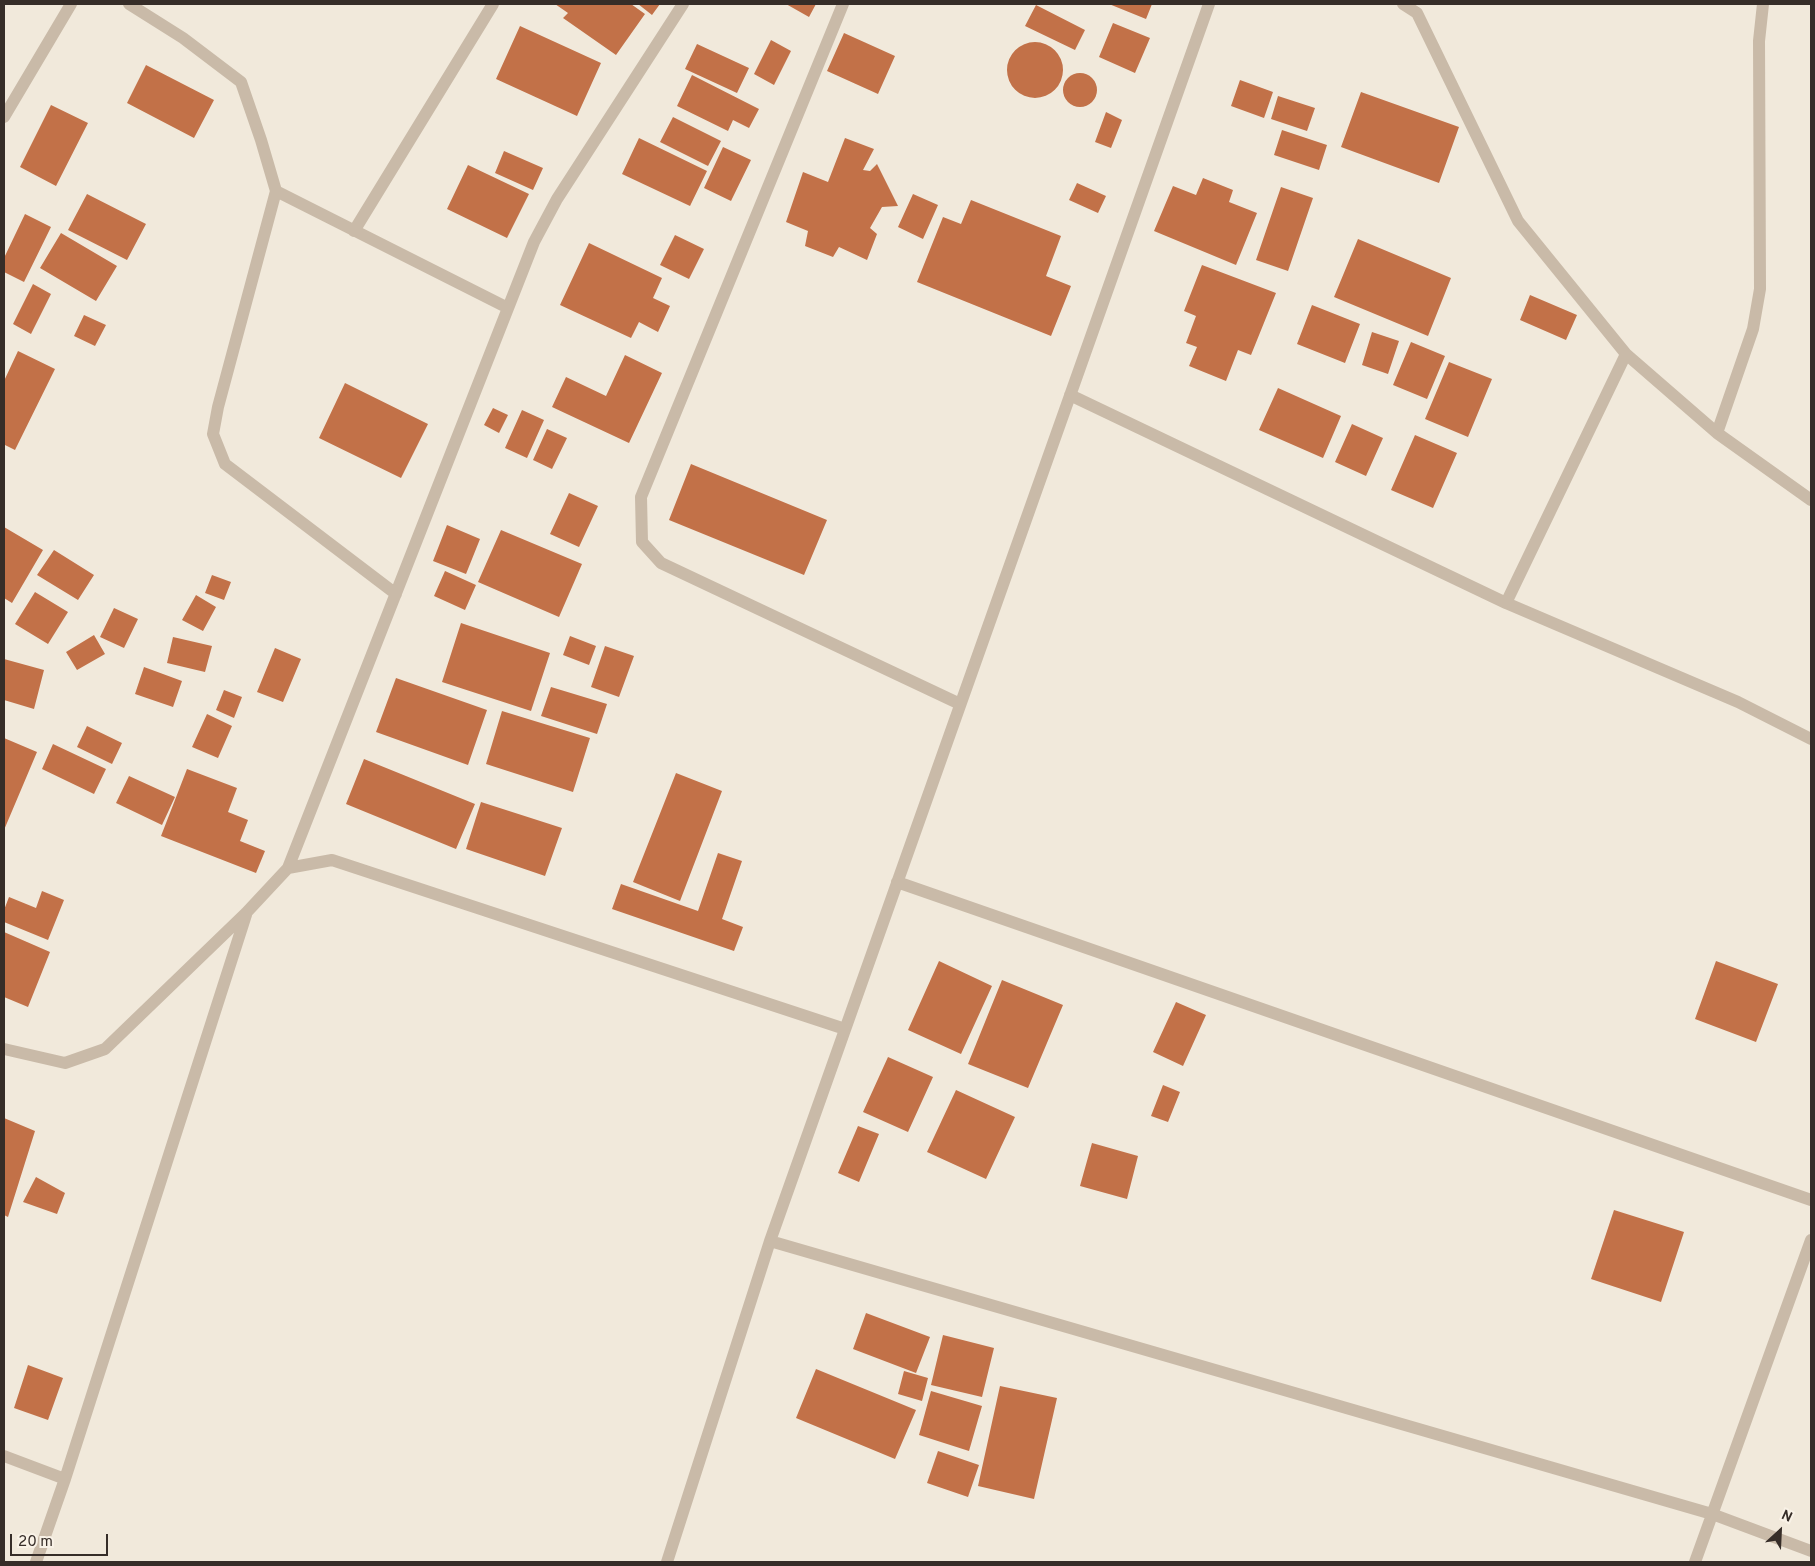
<!DOCTYPE html>
<style>
body{margin:0}
#map{position:relative;width:1815px;height:1566px;overflow:hidden;background:#f1e9db;font-family:Overpass,sans-serif}
canvas{display:block}
.frame{position:absolute;inset:0;border:5px solid #362d28;pointer-events:none}
.north{position:absolute;left:1755px;top:1506px;width:50px;height:50px;-webkit-text-stroke:4px #f9f2e7;paint-order:stroke;rotate:25deg;font-size:14px;font-weight:700;line-height:20px;text-align:center;color:#362d28}
.north::after{content:'';display:block;margin:auto;width:18px;height:22px;background:#362d28;clip-path:polygon(50% 0,100% 100%,50% 72%,0 100%)}
.scale{position:absolute;left:10px;top:1534px;width:98px;height:22px;box-sizing:border-box;border:2px solid #362d28;border-top:0;padding-left:6px;font-size:15px;line-height:18px;white-space:nowrap;color:#362d28;-webkit-text-stroke:4px #f9f2e7;paint-order:stroke}
</style>
<div id="map">
<canvas width="1815" height="1566"></canvas>
<div class="frame"></div>
<div class="north">N</div>
<div class="scale">20 m</div>
</div>
<script>
const ctx = document.querySelector('canvas').getContext('2d');
ctx.lineJoin = 'round';
function fill(path, color) { ctx.fillStyle = color; ctx.fill(path, 'evenodd'); }
function stroke(path, color, width, dash) { ctx.strokeStyle = color; ctx.lineWidth = width; ctx.lineCap = dash ? 'butt' : 'round'; ctx.setLineDash(dash || []); ctx.stroke(path); }
fill(new Path2D(`
 M 555,4 L 631,4 L 645,14 L 616,55 L 563,18 L 568,13 Z
 M 638,4 L 660,4 L 652,15 Z
 M 786,4 L 816,4 L 809,17 Z
 M 1109,4 L 1152,4 L 1146,19 Z
 M 1036,5 L 1085,30 L 1075,50 L 1025,26 Z
 M 1113,23 L 1150,38 L 1135,73 L 1099,57 Z
 M 520,26 L 601,63 L 577,116 L 496,79 Z
 M 844,33 L 895,56 L 878,94 L 827,71 Z
 M 771,40 L 791,51 L 774,85 L 754,74 Z
 M1007 70a28 28 0 1 1 56 0a28 28 0 1 1-56 0Z
 M 697,44 L 749,68 L 737,93 L 685,69 Z
 M 146,65 L 214,100 L 194,138 L 127,103 Z
 M1063 90a17 17 0 1 1 34 0a17 17 0 1 1-34 0Z
 M 692,75 L 759,109 L 749,128 L 733,120 L 728,131 L 677,106 Z
 M 1240,80 L 1273,92 L 1264,118 L 1231,106 Z
 M 1361,92 L 1459,127 L 1439,183 L 1341,147 Z
 M 1278,96 L 1315,108 L 1307,131 L 1271,119 Z
 M 51,105 L 88,123 L 56,186 L 20,167 Z
 M 1106,112 L 1122,120 L 1111,148 L 1095,142 Z
 M 673,117 L 721,141 L 708,166 L 660,142 Z
 M 1282,130 L 1327,145 L 1319,170 L 1274,155 Z
 M 639,138 L 707,171 L 690,206 L 622,174 Z
 M 845,138 L 874,149 L 863,170 L 870,171 L 877,164 L 898,206 L 882,207 L 870,228 L 877,234 L 867,260 L 839,247 L 833,257 L 805,246 L 808,231 L 786,222 L 803,172 L 828,182 Z
 M 723,147 L 751,160 L 731,201 L 704,188 Z
 M 504,151 L 543,168 L 533,190 L 495,173 Z
 M 468,165 L 529,194 L 507,238 L 447,209 Z
 M 1203,178 L 1233,190 L 1229,202 L 1257,213 L 1236,265 L 1154,231 L 1173,186 L 1196,195 Z
 M 1077,183 L 1106,196 L 1098,213 L 1069,200 Z
 M 1281,187 L 1313,198 L 1288,271 L 1256,260 Z
 M 87,194 L 146,224 L 127,260 L 68,230 Z
 M 913,194 L 938,205 L 923,239 L 898,227 Z
 M 971,200 L 1061,236 L 1046,276 L 1071,286 L 1051,336 L 917,282 L 943,217 L 961,224 Z
 M 25,214 L 51,227 L 24,282 L 4,272 L 4,258 Z
 M 61,233 L 117,266 L 96,301 L 40,268 Z
 M 675,235 L 704,249 L 689,279 L 660,265 Z
 M 1358,239 L 1451,278 L 1428,336 L 1334,297 Z
 M 589,243 L 662,278 L 653,298 L 670,306 L 658,332 L 639,322 L 631,338 L 560,305 Z
 M 1202,265 L 1276,293 L 1251,355 L 1238,350 L 1226,381 L 1189,366 L 1197,347 L 1186,343 L 1196,316 L 1184,311 Z
 M 33,284 L 51,294 L 31,334 L 13,324 Z
 M 1530,295 L 1577,315 L 1566,340 L 1520,320 Z
 M 1312,305 L 1360,324 L 1345,363 L 1297,344 Z
 M 84,315 L 106,325 L 95,346 L 74,336 Z
 M 1372,332 L 1399,341 L 1388,374 L 1362,365 Z
 M 1411,342 L 1445,356 L 1427,399 L 1393,385 Z
 M 18,351 L 55,369 L 15,450 L 5,445 L 4,448 L 4,381 Z
 M 625,355 L 662,373 L 629,443 L 552,407 L 566,377 L 606,396 Z
 M 1449,362 L 1492,379 L 1468,437 L 1425,419 Z
 M 345,383 L 428,424 L 401,478 L 319,438 Z
 M 1278,388 L 1341,416 L 1323,458 L 1259,430 Z
 M 493,408 L 508,415 L 499,433 L 484,425 Z
 M 522,410 L 544,420 L 527,458 L 505,448 Z
 M 1352,424 L 1383,438 L 1366,476 L 1335,462 Z
 M 547,429 L 567,438 L 552,469 L 533,460 Z
 M 1415,435 L 1457,453 L 1433,508 L 1391,490 Z
 M 691,464 L 827,520 L 804,575 L 669,520 Z
 M 569,493 L 598,506 L 579,547 L 550,534 Z
 M 447,525 L 480,539 L 466,574 L 433,561 Z
 M 4,527 L 43,550 L 12,603 L 4,598 Z
 M 501,530 L 582,564 L 559,617 L 478,582 Z
 M 54,550 L 94,575 L 78,600 L 37,575 Z
 M 445,571 L 476,585 L 465,610 L 434,596 Z
 M 212,575 L 231,582 L 224,600 L 205,593 Z
 M 35,592 L 68,612 L 48,644 L 15,624 Z
 M 196,595 L 216,607 L 203,631 L 182,620 Z
 M 114,608 L 138,619 L 124,648 L 100,637 Z
 M 461,623 L 550,653 L 531,711 L 442,682 Z
 M 94,635 L 105,654 L 77,670 L 66,652 Z
 M 570,636 L 596,646 L 589,665 L 563,655 Z
 M 173,637 L 212,646 L 205,672 L 167,663 Z
 M 605,646 L 634,656 L 619,697 L 591,687 Z
 M 275,648 L 301,659 L 283,702 L 257,692 Z
 M 4,659 L 44,670 L 34,709 L 4,700 Z
 M 144,667 L 182,681 L 173,707 L 135,694 Z
 M 396,678 L 487,710 L 468,765 L 376,732 Z
 M 551,687 L 607,704 L 597,734 L 541,716 Z
 M 224,690 L 242,697 L 234,718 L 216,710 Z
 M 502,711 L 590,738 L 573,792 L 486,764 Z
 M 207,714 L 232,726 L 218,758 L 192,747 Z
 M 87,726 L 122,743 L 112,764 L 77,747 Z
 M 4,738 L 37,752 L 4,830 Z
 M 53,744 L 106,769 L 94,794 L 42,769 Z
 M 364,759 L 475,804 L 456,849 L 346,804 Z
 M 187,769 L 237,788 L 228,812 L 248,820 L 240,841 L 265,851 L 256,873 L 161,836 Z
 M 676,773 L 722,791 L 680,901 L 633,882 Z
 M 129,776 L 175,797 L 162,825 L 116,803 Z
 M 481,802 L 562,828 L 545,876 L 466,849 Z
 M 718,853 L 742,861 L 722,919 L 743,927 L 734,951 L 612,909 L 621,884 L 698,911 Z
 M 42,891 L 64,900 L 48,940 L 4,922 L 4,910 L 9,897 L 36,908 Z
 M 4,932 L 50,952 L 28,1007 L 4,997 Z
 M 939,961 L 992,986 L 961,1054 L 908,1030 Z
 M 1716,961 L 1778,984 L 1756,1042 L 1695,1019 Z
 M 1002,980 L 1063,1005 L 1028,1088 L 968,1064 Z
 M 1176,1002 L 1206,1015 L 1183,1066 L 1153,1052 Z
 M 888,1057 L 933,1077 L 908,1132 L 863,1112 Z
 M 1163,1085 L 1180,1092 L 1168,1122 L 1151,1116 Z
 M 956,1090 L 1015,1117 L 986,1179 L 927,1152 Z
 M 4,1118 L 35,1131 L 8,1217 L 4,1215 Z
 M 858,1126 L 879,1134 L 859,1182 L 838,1173 Z
 M 1092,1143 L 1138,1156 L 1127,1199 L 1080,1186 Z
 M 36,1177 L 65,1193 L 57,1214 L 23,1202 Z
 M 1614,1210 L 1684,1232 L 1661,1302 L 1591,1279 Z
 M 866,1313 L 930,1337 L 916,1373 L 853,1349 Z
 M 943,1335 L 994,1348 L 982,1397 L 931,1385 Z
 M 28,1365 L 63,1378 L 48,1420 L 14,1408 Z
 M 816,1369 L 916,1410 L 895,1459 L 796,1418 Z
 M 904,1371 L 928,1378 L 922,1401 L 898,1394 Z
 M 1000,1386 L 1057,1398 L 1034,1499 L 978,1486 Z
 M 931,1391 L 982,1406 L 969,1451 L 919,1435 Z
 M 938,1451 L 979,1465 L 968,1497 L 927,1483 Z`), '#c27148');
stroke(new Path2D(`
 M 129,4 L 183,38 L 241,82 L 261,140 L 276,191 L 508,308
 M 843,4 L 641,497 L 642,542 L 661,563 L 960,704
 M 1403,4 L 1417,13 L 1518,221 L 1626,354 L 1717,433 L 1811,500
 M 4,117 L 71,4
 M 276,191 L 218,407 L 213,434 L 225,464 L 396,594
 M 354,231 L 493,4
 M 1070,395 L 1506,603 L 1738,702 L 1811,739
 M 1717,433 L 1753,329 L 1760,289 L 1759,41 L 1763,4
 M 1506,603 L 1626,354
 M 288,868 L 534,242 L 557,199 L 683,4
 M 897,882 L 1811,1200
 M 4,1049 L 65,1063 L 105,1049 L 246,913 L 288,868 L 332,860 L 845,1029
 M 770,1241 L 1712,1514 L 1811,1551
 M 4,1456 L 65,1479
 M 36,1562 L 65,1479 L 246,915
 M 667,1562 L 770,1241 L 1209,4
 M 1695,1562 L 1811,1240`), '#c9baa8', 12);
</script>
